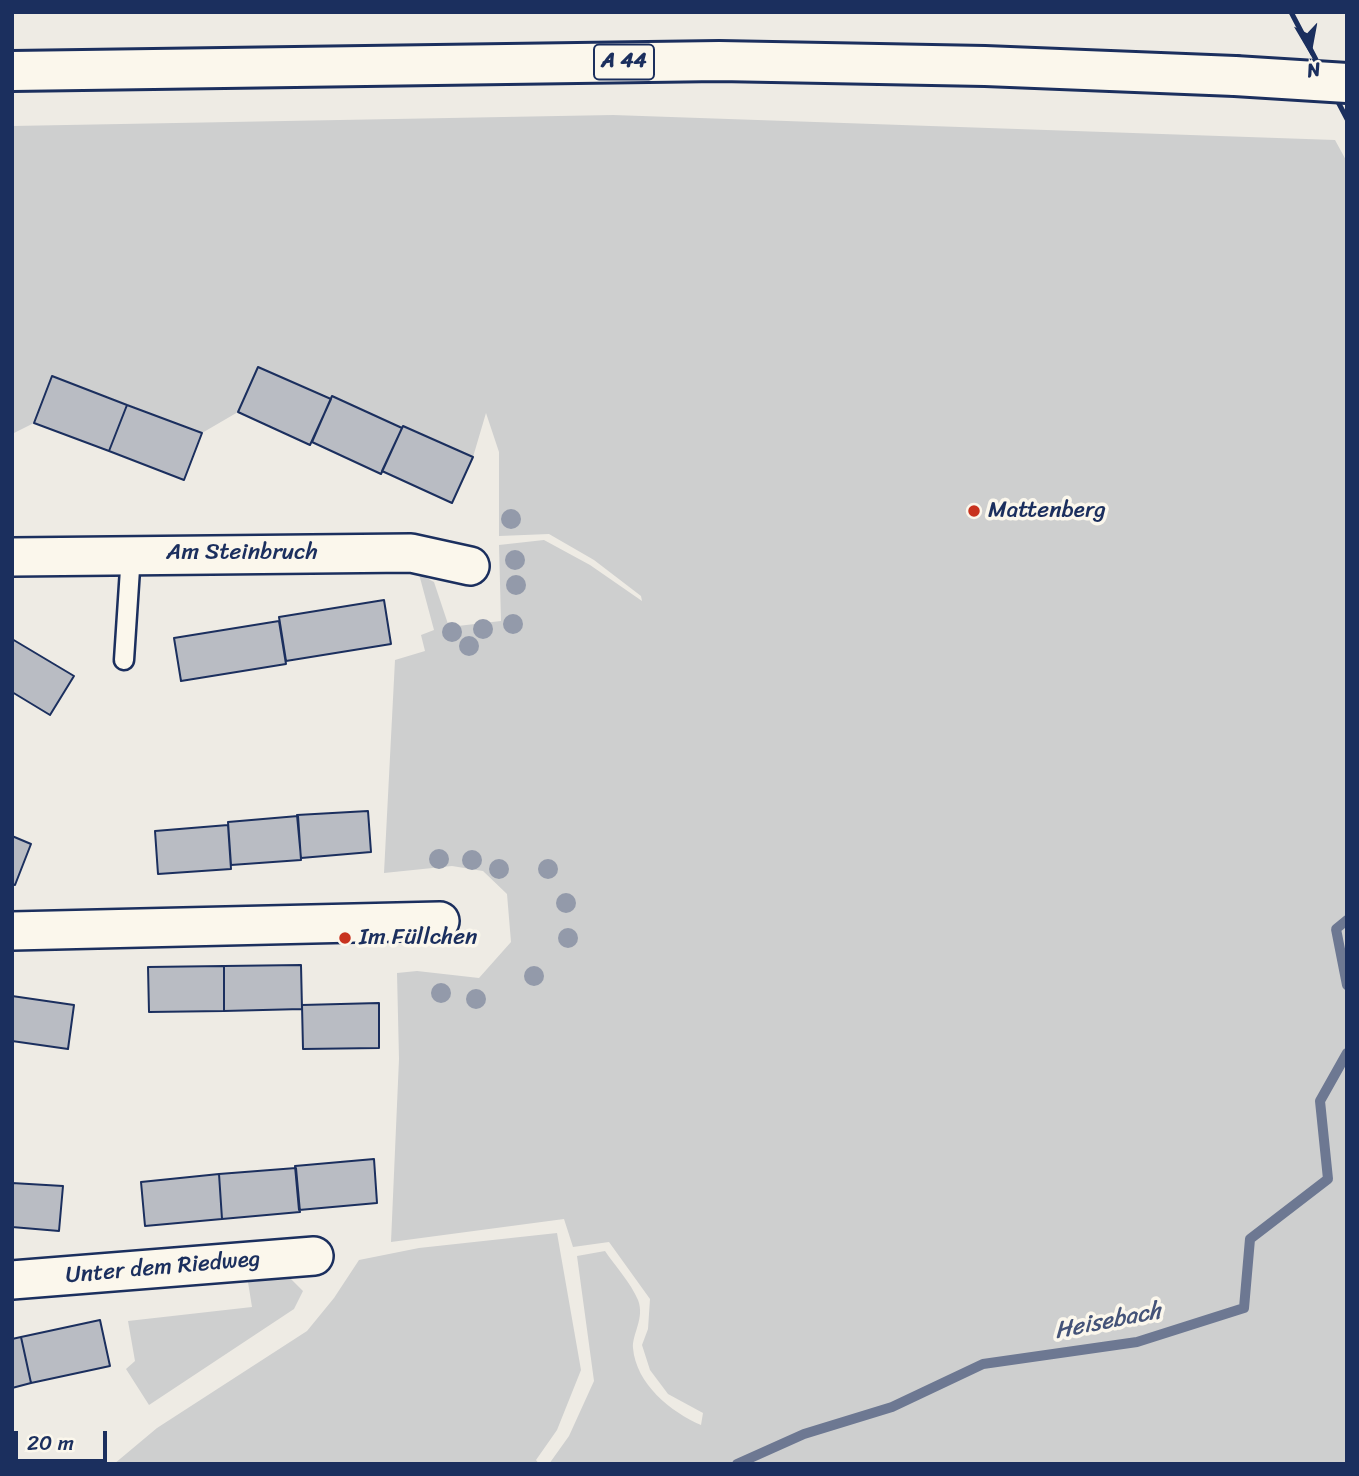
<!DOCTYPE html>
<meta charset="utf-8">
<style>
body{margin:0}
#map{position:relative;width:1359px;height:1476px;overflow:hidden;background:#eeebe4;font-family:Sriracha,sans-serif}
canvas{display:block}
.frame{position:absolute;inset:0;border:14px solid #1b2f5e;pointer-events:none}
.north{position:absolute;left:1275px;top:14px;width:70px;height:70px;-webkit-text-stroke:5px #fbf7ec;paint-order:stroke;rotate:170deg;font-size:19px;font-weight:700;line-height:28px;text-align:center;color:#1b2f5e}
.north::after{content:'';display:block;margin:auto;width:24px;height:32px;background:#1b2f5e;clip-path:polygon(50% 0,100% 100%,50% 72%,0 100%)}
.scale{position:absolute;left:14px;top:1431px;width:93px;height:32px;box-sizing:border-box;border:4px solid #1b2f5e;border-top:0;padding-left:9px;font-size:21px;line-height:24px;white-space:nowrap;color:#1b2f5e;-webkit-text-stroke:5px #fbf7ec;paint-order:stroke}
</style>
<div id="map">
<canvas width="1359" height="1476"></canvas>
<div class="frame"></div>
<div class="north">N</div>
<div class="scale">20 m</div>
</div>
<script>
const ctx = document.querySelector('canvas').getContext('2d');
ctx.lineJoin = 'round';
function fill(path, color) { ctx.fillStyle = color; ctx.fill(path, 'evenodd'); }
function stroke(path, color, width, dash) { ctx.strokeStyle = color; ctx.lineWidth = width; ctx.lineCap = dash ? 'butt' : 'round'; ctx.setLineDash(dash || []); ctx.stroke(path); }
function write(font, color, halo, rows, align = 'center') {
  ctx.font = font + ' Sriracha,sans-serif'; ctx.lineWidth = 7; ctx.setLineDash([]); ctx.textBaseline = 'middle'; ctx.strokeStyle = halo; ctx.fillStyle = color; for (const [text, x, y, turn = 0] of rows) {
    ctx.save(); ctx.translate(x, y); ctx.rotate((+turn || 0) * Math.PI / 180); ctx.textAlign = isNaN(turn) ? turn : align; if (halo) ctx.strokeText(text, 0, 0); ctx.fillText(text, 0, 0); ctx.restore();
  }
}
fill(new Path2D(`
 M 613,115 L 1335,140 L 1347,162 L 1347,1464 L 549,1464 L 569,1436 L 594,1381 L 577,1256 L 605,1251 C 615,1266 631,1283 638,1300 C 645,1318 632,1334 633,1348 C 636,1384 671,1412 701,1425 L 703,1413 L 668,1394 L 650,1370 L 642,1345 L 648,1329 L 650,1299 L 609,1242 L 573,1247 L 564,1219 L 391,1242 L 399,1059 L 397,973 L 417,971 L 479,978 L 511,942 L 507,894 L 483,871 L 452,866 L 384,873 L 395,660 L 425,651 L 421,635 L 434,630 L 419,574 L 434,582 L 449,627 L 501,621 L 499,545 L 544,540 L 590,565 L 642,601 L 641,596 L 594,560 L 549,534 L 499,536 L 499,452 L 486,413 L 473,457 L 258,367 L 238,412 L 202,433 L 52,376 L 34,423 L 12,434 L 12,126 Z
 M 557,1233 L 581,1370 L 557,1430 L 536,1460 L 539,1464 L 114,1464 L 157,1428 L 307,1331 L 334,1298 L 359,1260 L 419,1248 Z
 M 290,1278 L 303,1291 L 294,1309 L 149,1405 L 126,1369 L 135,1361 L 128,1321 L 252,1307 L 248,1282 Z`), '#cecfcf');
stroke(new Path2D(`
 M 1347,920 L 1336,929 L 1347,985
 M 737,1464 L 804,1434 L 892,1407 L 983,1364 L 1137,1342 L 1244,1308 L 1250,1239 L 1328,1179 L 1320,1101 L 1347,1053`), '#6d7892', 10);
const building = new Path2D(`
 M 258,367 L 331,399 L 310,445 L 238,412 Z
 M 52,376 L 127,405 L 109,451 L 34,423 Z
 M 332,396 L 402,428 L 381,474 L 312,442 Z
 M 127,405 L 202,433 L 184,480 L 109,451 Z
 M 403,426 L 473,457 L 452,503 L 382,471 Z
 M 384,600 L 391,644 L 286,661 L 279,617 Z
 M 279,621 L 286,664 L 181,681 L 174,638 Z
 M 12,639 L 74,676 L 50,715 L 12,692 Z
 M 368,811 L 371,852 L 301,858 L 297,815 Z
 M 298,816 L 301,860 L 231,865 L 228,822 Z
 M 228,825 L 231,869 L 158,874 L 155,831 Z
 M 12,836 L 31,844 L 15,885 L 12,884 Z
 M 301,965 L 302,1009 L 224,1011 L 224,966 Z
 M 224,966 L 224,1011 L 149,1012 L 148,967 Z
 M 12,996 L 74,1005 L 68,1049 L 12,1041 Z
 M 379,1003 L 379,1048 L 303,1049 L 302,1005 Z
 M 374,1159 L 377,1203 L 299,1210 L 295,1166 Z
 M 296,1168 L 300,1212 L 222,1219 L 219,1174 Z
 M 219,1174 L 222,1219 L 145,1226 L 141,1182 Z
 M 12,1183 L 63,1186 L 59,1231 L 12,1227 Z
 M 100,1320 L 110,1366 L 31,1383 L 21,1337 Z
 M 21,1337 L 31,1383 L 12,1388 L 12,1339 Z`);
fill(building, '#b9bcc3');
stroke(building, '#1b2f5e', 2);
const service = new Path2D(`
 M 124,660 L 131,554`);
const minor = new Path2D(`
 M 12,557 L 411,553 L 470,566
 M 12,931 L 440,921
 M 12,1280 L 314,1256`);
const motorway = new Path2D(`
 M 12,71 L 719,61 L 985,66 L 1235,76`);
stroke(service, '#1b2f5e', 23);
stroke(minor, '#1b2f5e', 42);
stroke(motorway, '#1b2f5e', 44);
stroke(service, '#fbf7ec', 18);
stroke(minor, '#fbf7ec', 37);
stroke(motorway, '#fbf7ec', 38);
stroke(new Path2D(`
 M 1291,12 L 1347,119`), '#1b2f5e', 5);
const motorwayBridge = new Path2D(`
 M 1235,76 L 1347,83`);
stroke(motorwayBridge, '#1b2f5e', 44, []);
stroke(motorwayBridge, '#fbf7ec', 38);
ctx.fillStyle = '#939aaa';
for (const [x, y] of [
 [511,519],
 [515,560],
 [516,585],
 [513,624],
 [483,629],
 [452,632],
 [469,646],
 [439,859],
 [472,860],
 [499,869],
 [548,869],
 [566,903],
 [568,938],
 [534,976],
 [441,993],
 [476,999]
]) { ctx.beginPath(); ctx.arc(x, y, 10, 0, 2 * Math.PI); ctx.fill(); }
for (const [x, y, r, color] of [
 [974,511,7,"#c8321e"],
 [345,938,7,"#c8321e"]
]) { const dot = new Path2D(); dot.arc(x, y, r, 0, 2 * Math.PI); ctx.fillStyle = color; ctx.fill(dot); stroke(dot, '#fbf7ec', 2.5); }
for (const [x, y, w] of [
 [624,62,60]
]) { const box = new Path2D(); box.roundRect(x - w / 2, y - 17.5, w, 35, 5); ctx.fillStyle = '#fbf7ec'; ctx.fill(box); stroke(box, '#1b2f5e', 2); }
write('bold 21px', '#1b2f5e', null, [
 ["A 44",624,62]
]);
write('23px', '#1b2f5e', '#fbf7ec', [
 ["Mattenberg",988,511],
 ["Im Füllchen",359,938]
], 'left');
write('23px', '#1b2f5e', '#fbf7ec', [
 ["Am Steinbruch",242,553],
 ["Unter dem Riedweg",163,1268,-5]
]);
write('italic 24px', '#445378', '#fbf7ec', [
 ["Heisebach",1108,1322,-11]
]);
</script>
